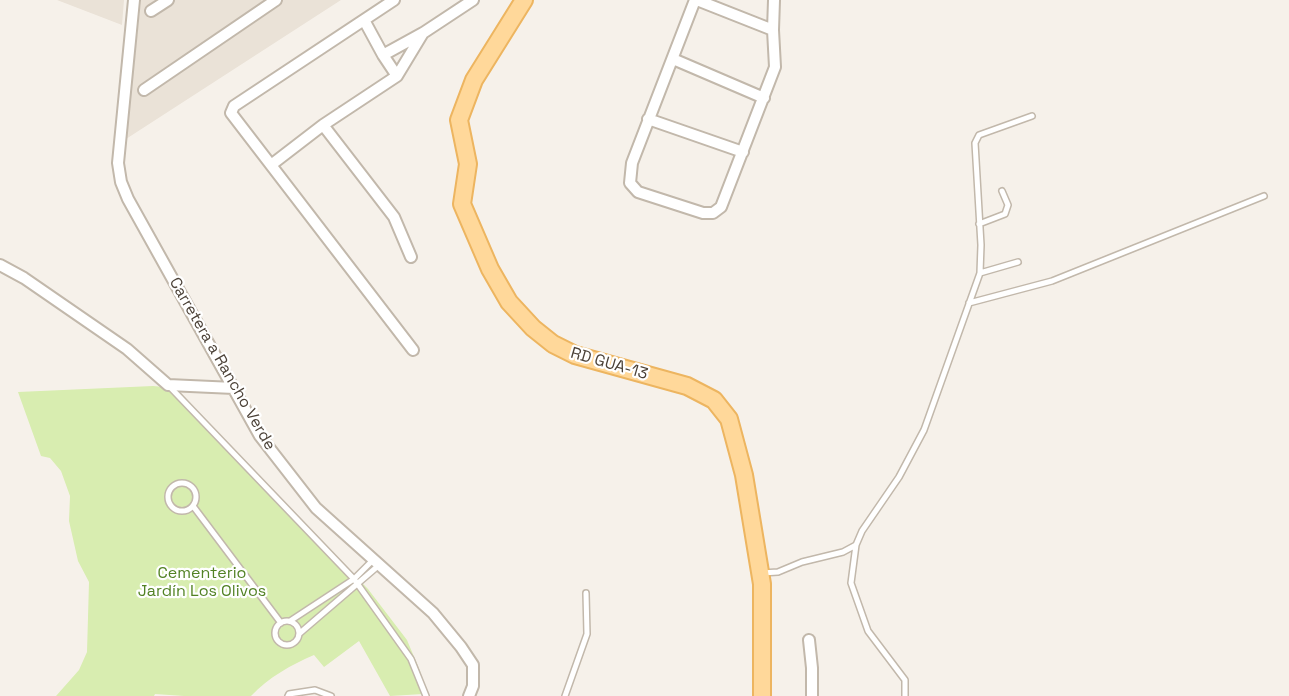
<!DOCTYPE html>
<meta charset="utf-8">
<style>
body{margin:0}
canvas{display:block;background:#f6f1ea}
</style>
<canvas width="1289" height="696"></canvas>
<script>
const ctx = document.querySelector('canvas').getContext('2d');
ctx.lineJoin = 'round';
function fill(path, color) { ctx.fillStyle = color; ctx.fill(path, 'evenodd'); }
function stroke(path, color, width, dash) { ctx.strokeStyle = color; ctx.lineWidth = width; ctx.lineCap = dash ? 'butt' : 'round'; ctx.setLineDash(dash || []); ctx.stroke(path); }
function write(font, color, halo, rows, align = 'center') {
  ctx.font = font + ' "Space Grotesk",sans-serif'; ctx.lineWidth = 4.5; ctx.setLineDash([]); ctx.textBaseline = 'middle'; ctx.strokeStyle = halo; ctx.fillStyle = color; for (const [text, x, y, turn = 0] of rows) {
    ctx.save(); ctx.translate(x, y); ctx.rotate((+turn || 0) * Math.PI / 180); ctx.textAlign = isNaN(turn) ? turn : align; if (halo) ctx.strokeText(text, 0, 0); ctx.fillText(text, 0, 0); ctx.restore();
  }
}
fill(new Path2D(`
 M 57,0 L 124,0 L 122,25 Z
 M 141,0 L 341,0 L 126,139 Z`), '#eae2d7');
fill(new Path2D(`
 M 153,386 C 168,386 178,397 189,407 L 368,589 L 407,640 L 420,671 L 423,694 L 390,696 L 359,641 L 324,667 L 314,655 C 291,665 269,677 251,696 L 184,696 L 155,694 L 154,696 L 56,696 L 79,670 L 87,652 L 89,582 L 78,561 L 69,521 L 70,496 L 61,471 L 50,458 L 41,456 L 18,392 Z`), '#d8edb0');
const lane = new Path2D(`
 M 979,224 L 1005,214 L 1008,205 L 1002,191
 M 980,273 L 1018,262
 M 969,303 L 1052,281 L 1264,196
 M 169,386 L 354,579 L 411,659 L 426,696
 M168 497a14 14 0 1 1 28 0a14 14 0 1 1-28 0Z
 M 193,506 L 281,623
 M 856,545 L 851,583 L 868,631 L 905,680 L 905,696
 M 762,573 L 778,572 L 802,562 L 843,552 L 856,545 L 862,531 L 899,477 L 924,430 L 980,273 L 981,245 L 975,143 L 979,135 L 1032,116
 M275 633a12 12 0 1 1 24 0a12 12 0 1 1-24 0Z
 M 290,621 L 354,579 L 372,561
 M 300,633 L 378,566
 M 288,696 L 289,694 L 315,690 L 331,696
 M 565,696 L 587,634 L 586,593`);
const street = new Path2D(`
 M 134,0 L 118,163 L 121,182 L 128,199 L 260,436 L 316,508 L 433,613 L 461,647 L 473,665 L 473,686 L 469,696
 M 394,0 L 234,106 L 231,113 L 413,350
 M 695,0 L 632,163 L 630,183 L 638,192 L 703,213 L 713,213 L 721,207 L 775,67 L 773,30 L 774,0
 M 697,0 L 773,30
 M 151,11 L 168,0
 M 364,20 L 383,55 L 397,76
 M 383,55 L 423,33 L 473,0
 M 673,59 L 764,98
 M 144,90 L 276,0
 M 648,119 L 743,152
 M 323,125 L 394,217 L 411,257
 M 271,165 L 323,125 L 397,76 L 423,33
 M 0,265 L 24,278 L 127,349 L 168,385 L 234,388
 M 809,640 L 812,668 L 812,696`);
const primary = new Path2D(`
 M 524,0 L 474,80 L 459,120 L 468,164 L 462,204 L 490,269 L 509,302 L 533,328 L 553,344 L 575,355 L 687,386 L 714,400 L 729,419 L 744,475 L 762,584 L 762,696`);
stroke(lane, '#c2b8ab', 8);
stroke(street, '#c2b8ab', 14);
stroke(primary, '#edb560', 20);
stroke(lane, '#fff', 5);
stroke(street, '#fff', 10);
stroke(primary, '#ffd89a', 16);
write('16px', '#4b4137', '#fff', [
 ["Carretera a Rancho Verde",222,364,60],
 ["RD GUA-13",609,364,16]
]);
write('16px', '#528224', '#fff', [
 ["Cementerio",202,574],
 ["Jardín Los Olivos",202,592]
]);
</script>
